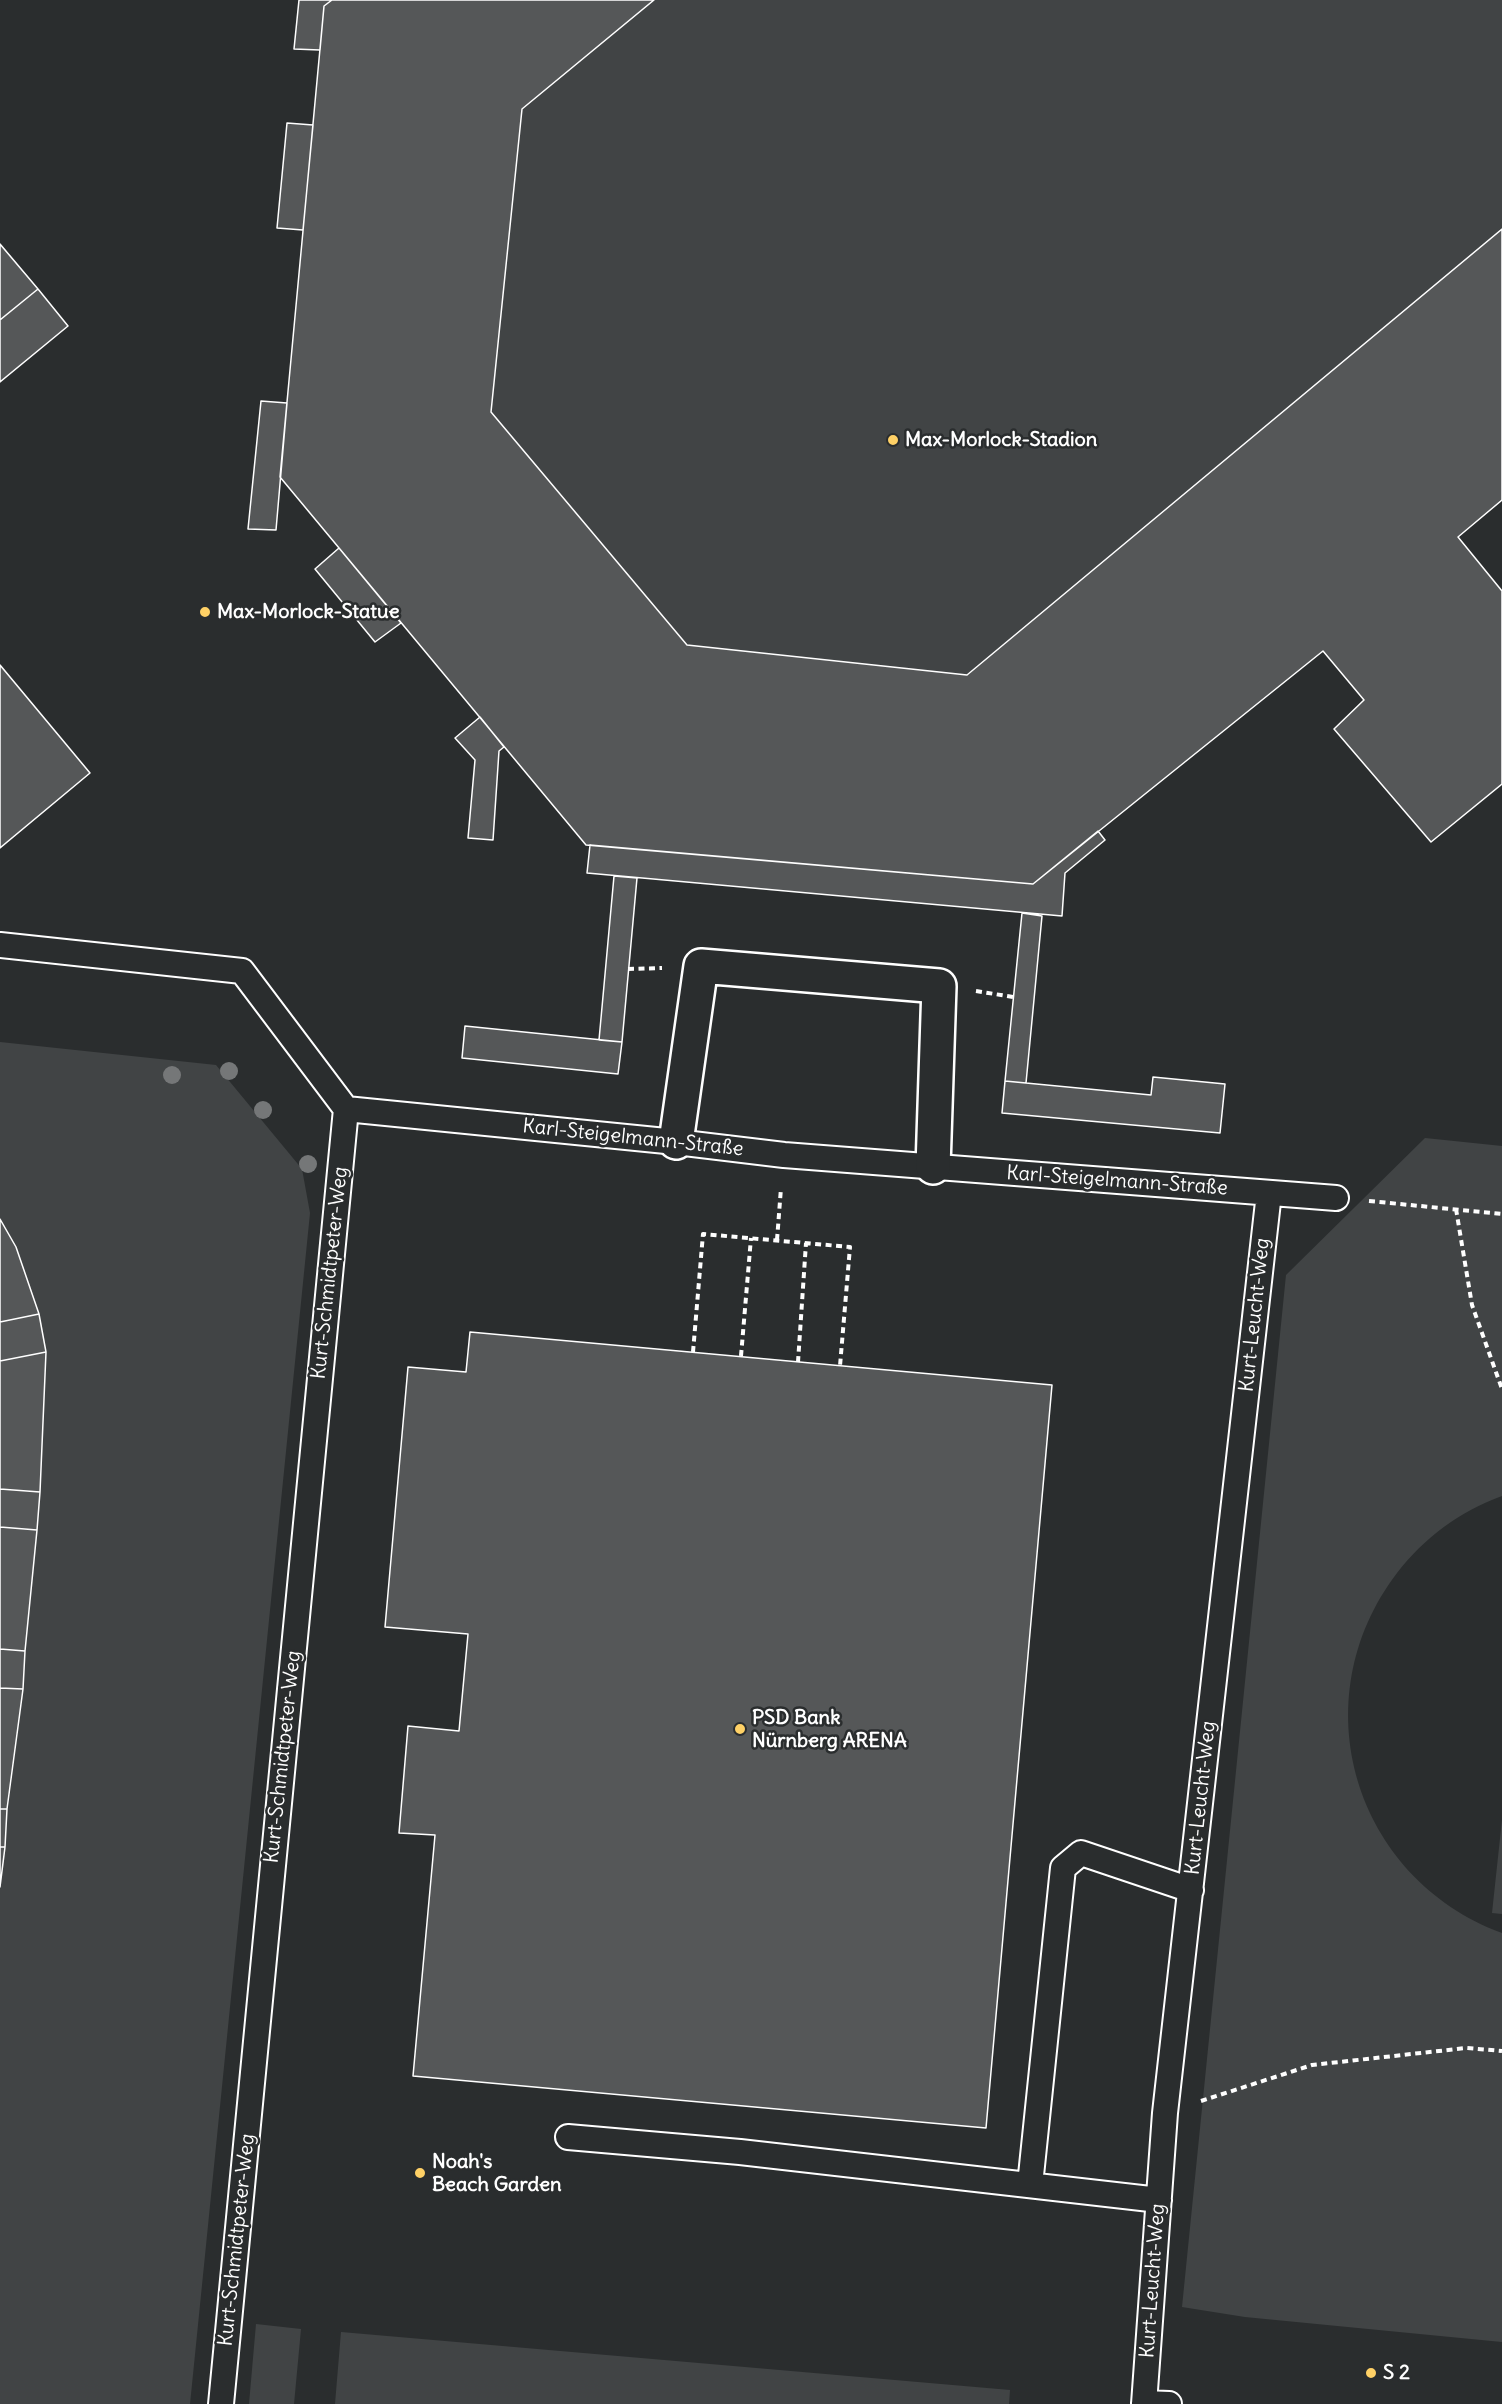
<!DOCTYPE html>
<meta charset="utf-8">
<style>
body{margin:0}
canvas{display:block;background:#2a2d2e}
</style>
<canvas width="1502" height="2404"></canvas>
<script>
const ctx = document.querySelector('canvas').getContext('2d');
ctx.lineJoin = 'round';
function fill(path, color) { ctx.fillStyle = color; ctx.fill(path, 'evenodd'); }
function stroke(path, color, width, dash) { ctx.strokeStyle = color; ctx.lineWidth = width; ctx.lineCap = dash ? 'butt' : 'round'; ctx.setLineDash(dash || []); ctx.stroke(path); }
function write(font, color, halo, rows, align = 'center') {
  ctx.font = font + ' Delius,sans-serif'; ctx.lineWidth = 5; ctx.setLineDash([]); ctx.textBaseline = 'middle'; ctx.strokeStyle = halo; ctx.fillStyle = color; for (const [text, x, y, turn = 0] of rows) {
    ctx.save(); ctx.translate(x, y); ctx.rotate((+turn || 0) * Math.PI / 180); ctx.textAlign = isNaN(turn) ? turn : align; if (halo) ctx.strokeText(text, 0, 0); ctx.fillText(text, 0, 0); ctx.restore();
  }
}
fill(new Path2D(`
 M 332,0 L 1502,0 L 1502,500 L 1458,537 L 1502,591 L 1502,784 L 1431,842 L 1334,729 L 1363,700 L 1323,651 L 586,845 L 280,477 L 320,50 Z
 M 0,1042 L 216,1065 L 302,1169 L 310,1213 L 190,2404 L 0,2404 L 0,1809 L 8,1809 L 23,1690 L 0,1649 L 25,1651 L 37,1530 L 16,1247 L 0,1219 Z
 M 1425,1138 L 1502,1146 L 1502,1496 C 1460,1511 1424,1538 1397,1573 C 1300,1700 1354,1878 1502,1933 L 1502,2342 L 1245,2317 L 1182,2307 L 1286,1275 Z
 M 1502,1820 L 1502,1914 L 1492,1913 Z
 M 256,2324 L 301,2329 L 294,2404 L 249,2404 Z
 M 341,2332 L 1010,2390 L 1009,2404 L 335,2404 Z`), '#414445');
const building = new Path2D(`
 M 299,0 L 332,0 L 324,6 L 320,50 L 294,49 Z
 M 332,0 L 654,0 L 522,109 L 491,412 L 687,645 L 967,675 L 1502,229 L 1502,500 L 1458,537 L 1502,591 L 1502,784 L 1431,842 L 1334,729 L 1364,700 L 1323,651 L 1033,884 L 586,845 L 280,477 L 324,6 Z
 M 287,123 L 313,125 L 303,230 L 277,228 Z
 M 0,244 L 38,289 L 0,320 Z
 M 38,289 L 68,326 L 0,382 L 0,320 Z
 M 261,401 L 287,403 L 276,530 L 248,529 Z
 M 339,548 L 401,623 L 375,642 L 315,569 Z
 M 0,665 L 90,773 L 0,848 Z
 M 480,717 L 504,747 L 499,751 L 493,840 L 468,838 L 475,760 L 455,738 Z
 M 1098,831 L 1105,840 L 1065,873 L 1062,916 L 587,873 L 590,845 L 1033,884 Z
 M 614,876 L 637,878 L 622,1042 L 599,1040 Z
 M 1022,913 L 1042,916 L 1026,1083 L 1005,1081 Z
 M 465,1026 L 622,1042 L 618,1074 L 462,1058 Z
 M 1153,1077 L 1225,1084 L 1220,1133 L 1002,1113 L 1005,1081 L 1151,1095 Z
 M 0,1219 L 16,1247 L 39,1314 L 0,1322 Z
 M 39,1314 L 46,1352 L 0,1361 L 0,1322 Z
 M 470,1332 L 1052,1385 L 986,2128 L 413,2076 L 435,1835 L 399,1833 L 408,1726 L 459,1731 L 468,1634 L 385,1627 L 408,1367 L 466,1372 Z
 M 46,1352 L 40,1492 L 0,1489 L 0,1361 Z
 M 0,1489 L 40,1492 L 37,1530 L 0,1527 Z
 M 0,1527 L 37,1530 L 25,1651 L 0,1649 Z
 M 0,1649 L 25,1651 L 23,1689 L 0,1688 Z
 M 0,1688 L 23,1689 L 7,1809 L 0,1809 Z
 M 0,1809 L 7,1809 L 5,1847 L 0,1847 Z
 M 0,1847 L 5,1847 L 0,1887 Z`);
fill(building, '#555758');
stroke(building, '#fff', 1.5);
const service = new Path2D(`
 M 0,945 L 242,971 L 346,1109 L 676,1142 L 784,1155 L 1336,1198
 M 568,2137 L 740,2152 L 1159,2200
 M 1030,2185 L 1063,1868 L 1081,1853 L 1191,1890
 M 1144,2403 L 1169,2404
 M 221,2404 L 346,1109
 M 1144,2404 L 1165,2113 L 1269,1193`);
const pedestrian = new Path2D(`
 M 676,1142 L 701,966 L 939,986 L 933,1167`);
stroke(service, '#fff', 28);
stroke(pedestrian, '#fff', 38);
stroke(new Path2D(`
 M 628,969 L 662,968
 M 976,991 L 1013,997
 M 1369,1201 L 1502,1214
 M 1456,1209 L 1472,1305 L 1502,1389
 M 777,1240 L 781,1188
 M 693,1352 L 703,1234 L 850,1247 L 840,1366
 M 741,1356 L 751,1238
 M 798,1362 L 806,1243
 M 1201,2101 L 1312,2065 L 1466,2048 L 1502,2051`), '#fff', 4, [6, 4.5]);
stroke(service, '#2a2d2e', 24);
stroke(pedestrian, '#2a2d2e', 33);
ctx.fillStyle = '#757778';
for (const [x, y] of [
 [229,1071],
 [172,1075],
 [263,1110],
 [308,1164]
]) { ctx.beginPath(); ctx.arc(x, y, 9, 0, 2 * Math.PI); ctx.fill(); }
for (const [x, y, r, color] of [
 [893,440,6,"#ffd166"],
 [205,612,6,"#ffd166"],
 [740,1729,6,"#ffd166"],
 [420,2173,6,"#ffd166"],
 [1371,2373,6,"#ffd166"]
]) { const dot = new Path2D(); dot.arc(x, y, r, 0, 2 * Math.PI); ctx.fillStyle = color; ctx.fill(dot); stroke(dot, '#2a2d2e', 2); }
write('bold 20px', '#fff', '#2a2d2e', [
 ["Max-Morlock-Stadion",905,440],
 ["Max-Morlock-Statue",217,612],
 ["PSD Bank",752,1718],
 ["Nürnberg ARENA",752,1741],
 ["Noah's",432,2162],
 ["Beach Garden",432,2185],
 ["S 2",1383,2373]
], 'left');
write('20px', '#fff', '#2a2d2e', [
 ["Karl-Steigelmann-Straße",633,1138,6],
 ["Karl-Steigelmann-Straße",1117,1181,4],
 ["Kurt-Schmidtpeter-Weg",330,1273,-84],
 ["Kurt-Leucht-Weg",1255,1315,-84],
 ["Kurt-Schmidtpeter-Weg",283,1757,-84],
 ["Kurt-Leucht-Weg",1201,1798,-84],
 ["Kurt-Schmidtpeter-Weg",237,2240,-84],
 ["Kurt-Leucht-Weg",1153,2281,-86]
]);
</script>
